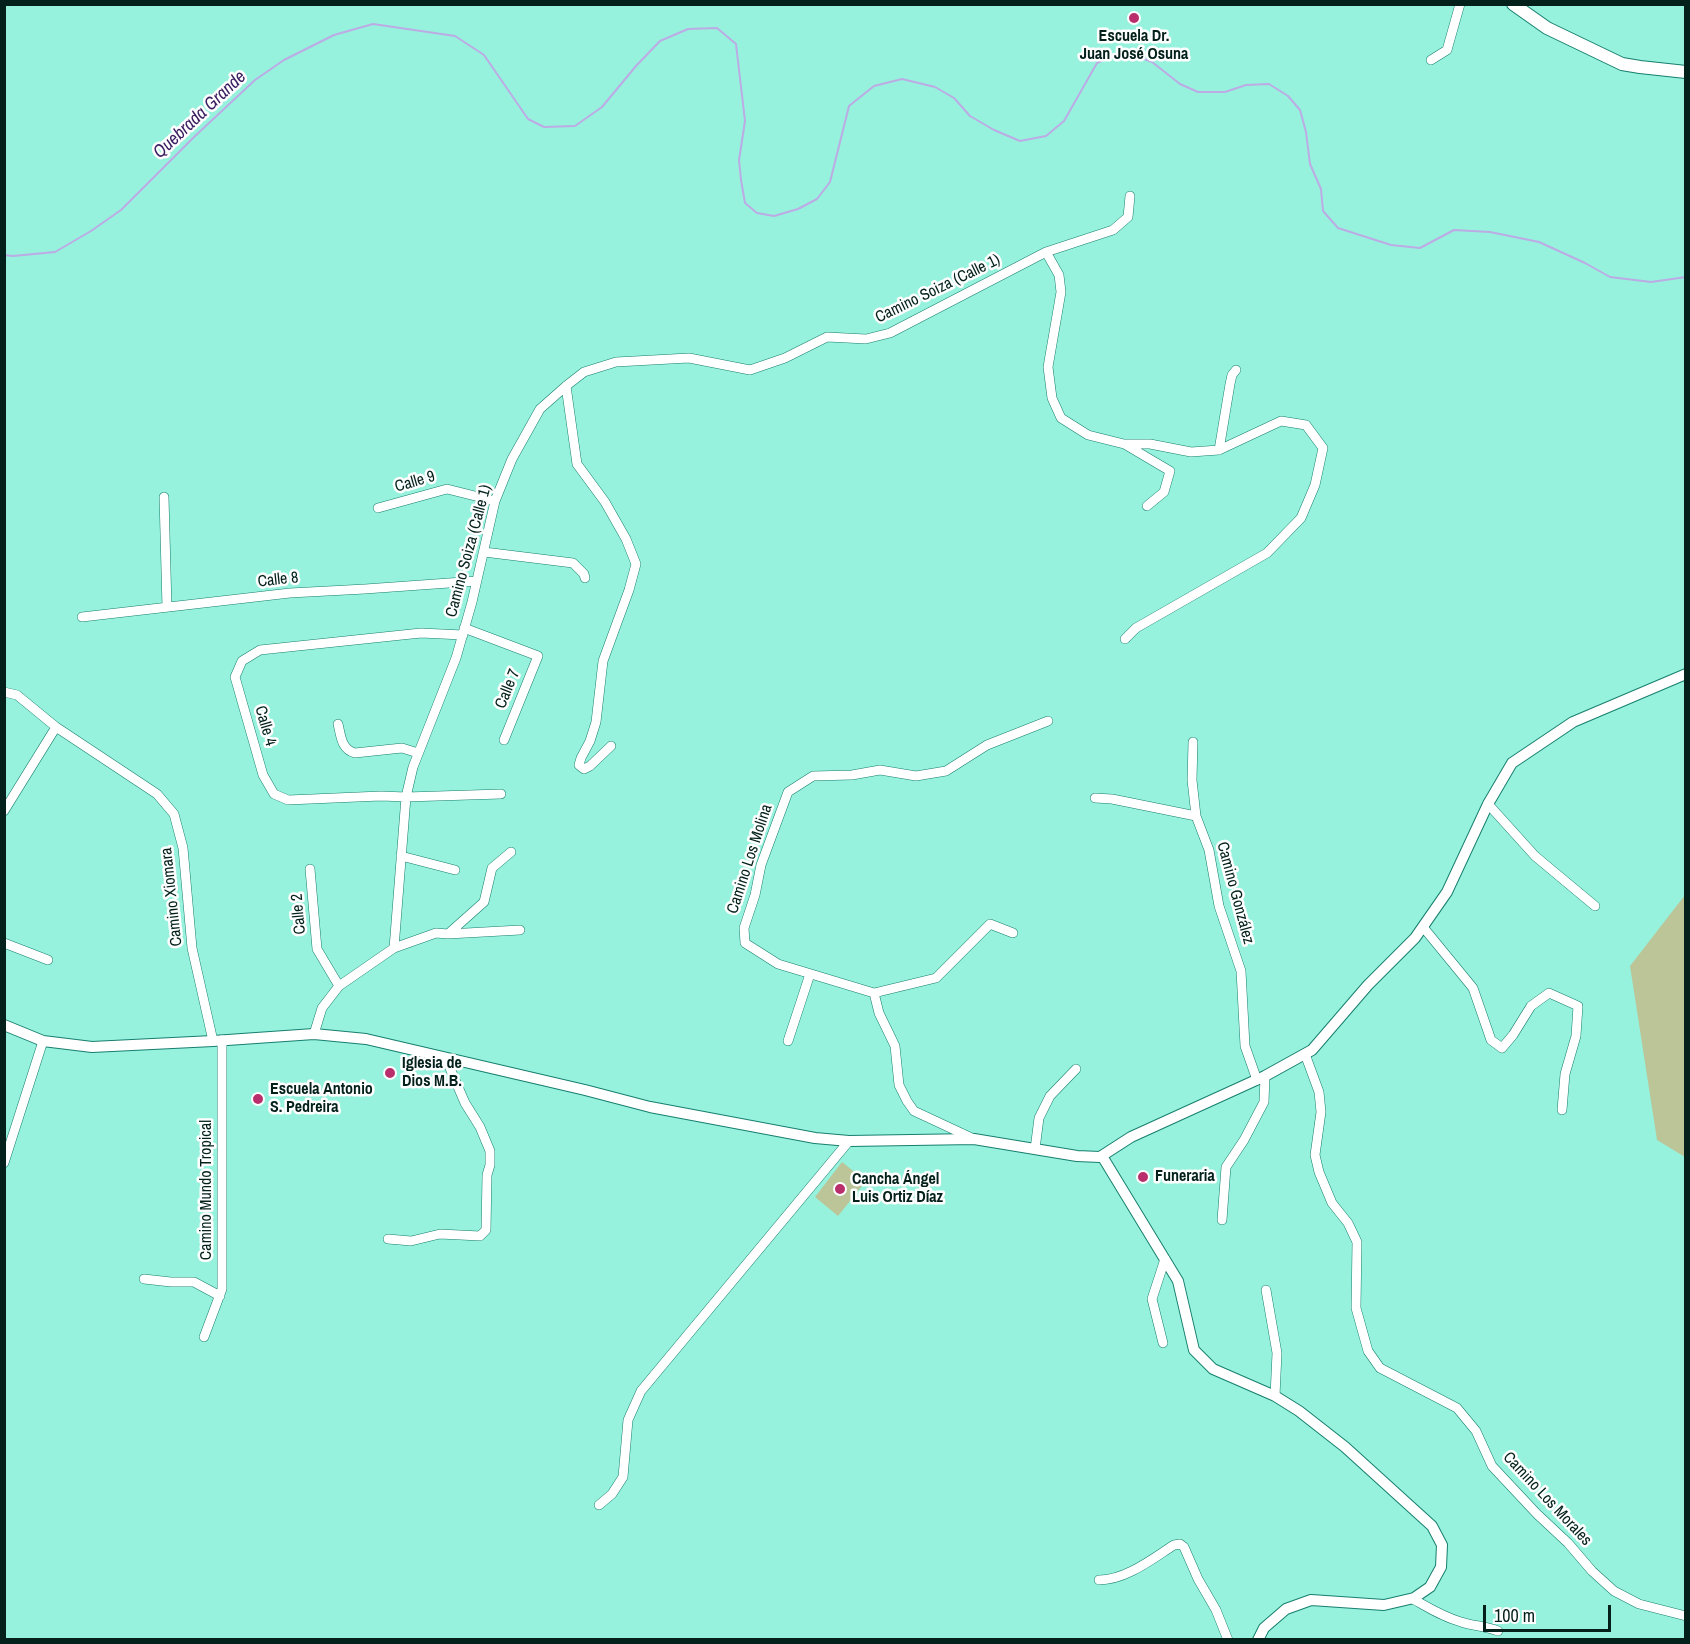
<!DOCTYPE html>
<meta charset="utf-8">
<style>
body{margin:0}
#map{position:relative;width:1690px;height:1644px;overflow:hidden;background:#96f2dd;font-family:"Archivo Narrow",sans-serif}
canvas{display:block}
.frame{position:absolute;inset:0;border:6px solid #03201b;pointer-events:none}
.scale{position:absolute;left:1483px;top:1605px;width:128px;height:27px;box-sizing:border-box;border:3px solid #03201b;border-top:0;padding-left:8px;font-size:18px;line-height:21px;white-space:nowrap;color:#03201b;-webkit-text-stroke:4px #fefefe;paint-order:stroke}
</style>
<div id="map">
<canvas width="1690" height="1644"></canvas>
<div class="frame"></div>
<div class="scale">100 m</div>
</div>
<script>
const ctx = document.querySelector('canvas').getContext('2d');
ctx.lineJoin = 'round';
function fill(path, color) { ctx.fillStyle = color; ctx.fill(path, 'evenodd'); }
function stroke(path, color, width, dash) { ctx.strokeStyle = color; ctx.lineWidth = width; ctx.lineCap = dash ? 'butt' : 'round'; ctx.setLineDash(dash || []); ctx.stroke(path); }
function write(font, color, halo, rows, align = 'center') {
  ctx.font = font + ' "Archivo Narrow",sans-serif'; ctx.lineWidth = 5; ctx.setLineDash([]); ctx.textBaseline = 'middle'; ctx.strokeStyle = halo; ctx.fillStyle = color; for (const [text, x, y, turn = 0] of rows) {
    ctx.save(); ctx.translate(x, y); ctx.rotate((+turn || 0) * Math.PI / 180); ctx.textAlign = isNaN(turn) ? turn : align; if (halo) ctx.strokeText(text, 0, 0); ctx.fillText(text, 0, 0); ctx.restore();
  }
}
fill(new Path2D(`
 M 1685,895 L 1685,1157 L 1657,1140 L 1630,966 Z
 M 842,1162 L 866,1181 L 838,1216 L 815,1197 Z`), '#bbc598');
stroke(new Path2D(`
 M 4,255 L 13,256 L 55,252 L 91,231 L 121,210 L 194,137 L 255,80 L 284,60 L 334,35 L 373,24 L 455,36 L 484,55 L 528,119 L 544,127 L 575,126 L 602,107 L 636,66 L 660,41 L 688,29 L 717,28 L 736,44 L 745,121 L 739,160 L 741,180 L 745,203 L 757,213 L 774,216 L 798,209 L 817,199 L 830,182 L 849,106 L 874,86 L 902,79 L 935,87 L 954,98 L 970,116 L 994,130 L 1020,141 L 1046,136 L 1064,121 L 1097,63 L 1123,51 L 1152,62 L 1180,84 L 1198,92 L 1225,92 L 1246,85 L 1269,84 L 1288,96 L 1300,110 L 1306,132 L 1310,164 L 1321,189 L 1323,211 L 1338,228 L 1391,245 L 1420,248 L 1454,230 L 1490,232 L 1539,242 L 1585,263 L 1610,277 L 1651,282 L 1686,277`), '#bcabe4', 2);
const minor = new Path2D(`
 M 1431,60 L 1447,50 L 1460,4
 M 1046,252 L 1059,275 L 1061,292 L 1048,367 L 1052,398 L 1061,418 L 1088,435 L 1124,444 L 1150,444 L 1191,452 L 1219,450 L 1281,421 L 1306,425 L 1323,448 L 1315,485 L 1301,518 L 1267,553 L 1136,628 L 1125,639
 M 566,386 L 577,464 L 605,502 L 626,539 L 636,564 L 629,590 L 603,661 L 596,722 L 590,741 L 581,758 L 579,765 L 584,769 L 590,766 L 611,746
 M 1126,445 L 1170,471 L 1164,492 L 1147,506
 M 1219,450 L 1230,384 L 1232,375 L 1236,370
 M 164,497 L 167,607
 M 378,508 L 447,489 L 495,501
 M 484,552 L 573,563 L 584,574 L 585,578
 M 82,617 L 290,593 L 365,589 L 477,581
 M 464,628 L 538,656 L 504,740
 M 463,635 L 421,633 L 260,650 L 242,661 L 235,677 L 263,775 L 274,794 L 288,800 L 381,796 L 406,797 L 501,794
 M 4,692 L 17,695 L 56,727 L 157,794 L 174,814 L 183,848 L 192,948 L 213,1041
 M 338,724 C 341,736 341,749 355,753 L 402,748 L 418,753
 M 1193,742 L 1192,780 L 1196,816
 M 1095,798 L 1112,799 L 1196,816 L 1209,850 L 1219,906 L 1241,971 L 1245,1046 L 1257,1080
 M 1488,804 L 1535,856 L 1595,906
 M 4,811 L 56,727
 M 401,856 L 455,870
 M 310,869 L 317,949 L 339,986
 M 1423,927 L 1473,988 L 1491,1040 L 1502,1048 L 1513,1035 L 1531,1006 L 1549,993 L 1578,1006 L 1576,1036 L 1565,1074 L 1562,1110
 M 448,934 L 484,902 L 492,868 L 511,852
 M 4,943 L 48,960
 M 394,948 L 436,933 L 448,934 L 520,930
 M 874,993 L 936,978 L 990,924 L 1013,933
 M 314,1034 L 322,1008 L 339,986 L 394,948 L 406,797 L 413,767 L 456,658 L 472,602 L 495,501 L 512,459 L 540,409 L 566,386 L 584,372 L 616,362 L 689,358 L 750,370 L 785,358 L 827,337 L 866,339 L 890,333 L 1046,252 L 1113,230 L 1128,217 L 1130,196
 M 788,1041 L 810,974
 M 1305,1054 L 1319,1092 L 1321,1112 L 1315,1155 L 1319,1172 L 1332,1203 L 1348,1223 L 1357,1242 L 1356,1308 L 1368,1351 L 1380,1368 L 1457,1408 L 1476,1431 L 1492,1466 L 1537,1514 L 1568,1543 L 1592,1571 L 1614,1591 L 1639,1604 L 1686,1616
 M 974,1139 L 914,1111 L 907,1101 L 899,1085 L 895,1046 L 879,1013 L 874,993 L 778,964 L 745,943 L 744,928 L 755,895 L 761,865 L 788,792 L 813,776 L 852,775 L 880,770 L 916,776 L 946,771 L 987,745 L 1048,721
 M 1035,1149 L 1039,1118 L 1050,1096 L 1076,1069
 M 4,1163 L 43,1041
 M 1222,1220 L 1226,1167 L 1244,1140 L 1264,1102 L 1265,1076
 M 388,1239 L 411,1241 L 440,1234 L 480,1236 L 486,1230 L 487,1175 L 490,1165 L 490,1151 L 480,1127 L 465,1103 L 446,1059
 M 144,1279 L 171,1282 L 194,1282 L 220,1296
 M 1266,1290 L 1277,1353 L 1275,1396
 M 204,1337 L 222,1289 L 222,1040
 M 1163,1343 L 1152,1299 L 1165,1259
 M 599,1505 L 612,1494 L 623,1477 L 628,1420 L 641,1391 L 849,1141
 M 1099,1580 C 1126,1580 1152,1559 1174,1545 L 1180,1544 L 1184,1547 L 1198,1579 L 1216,1610 L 1228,1640
 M 1413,1599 C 1429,1608 1443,1617 1461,1622 C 1473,1626 1486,1626 1498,1631`);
const tertiary = new Path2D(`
 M 4,1025 L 43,1041 L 92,1047 L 213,1041 L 314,1034 L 366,1039 L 585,1090 L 650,1107 L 815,1138 L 849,1141 L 974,1139 L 1077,1156 L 1100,1157 L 1131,1137 L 1265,1076 L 1312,1050 L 1368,985 L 1415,938 L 1447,892 L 1488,804 L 1512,763 L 1573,722 L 1686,674
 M 1102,1156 L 1178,1281 L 1194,1350 L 1213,1369 L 1275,1396 L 1299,1411 L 1345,1447 L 1432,1526 L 1442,1545 L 1441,1567 L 1430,1587 L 1414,1598 L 1384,1605 L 1311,1600 L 1286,1609 L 1264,1628 L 1258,1640`);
const secondary = new Path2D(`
 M 1513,4 L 1547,28 L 1622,64 L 1640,67 L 1686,72`);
stroke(minor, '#167f6e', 10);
stroke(tertiary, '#167f6e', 12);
stroke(secondary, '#167f6e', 14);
stroke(minor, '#fff', 9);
stroke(tertiary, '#fff', 10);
stroke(secondary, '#fff', 12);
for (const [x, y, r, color] of [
 [1134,18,6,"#b82f6c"],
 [390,1073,6,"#b82f6c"],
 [258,1099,6,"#b82f6c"],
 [1143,1177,6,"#b82f6c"],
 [840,1189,6,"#b82f6c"]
]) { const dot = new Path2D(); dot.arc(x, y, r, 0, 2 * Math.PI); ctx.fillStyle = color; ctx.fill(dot); stroke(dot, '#fefefe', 2); }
write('bold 16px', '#03201b', '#fefefe', [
 ["Escuela Dr.",1134,37,"center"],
 ["Juan José Osuna",1134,55,"center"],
 ["Iglesia de",402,1064],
 ["Dios M.B.",402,1082],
 ["Escuela Antonio",270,1090],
 ["S. Pedreira",270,1108],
 ["Funeraria",1155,1177],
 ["Cancha Ángel",852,1180],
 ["Luis Ortiz Díaz",852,1198]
], 'left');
write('16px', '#03201b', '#fefefe', [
 ["Camino Soiza (Calle 1)",938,289,-26],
 ["Calle 9",415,482,-16],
 ["Camino Soiza (Calle 1)",469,551,-75],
 ["Calle 8",278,580,-6],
 ["Calle 7",508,689,-68],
 ["Calle 4",265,726,74],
 ["Camino Los Molina",750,859,-72],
 ["Camino González",1235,893,75],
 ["Camino Xiomara",172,897,-96],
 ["Calle 2",299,914,-95],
 ["Camino Mundo Tropical",207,1190,-90],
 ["Camino Los Morales",1547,1499,47]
]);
write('italic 18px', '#3a1e61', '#fefefe', [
 ["Quebrada Grande",200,115,-43]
]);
</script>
